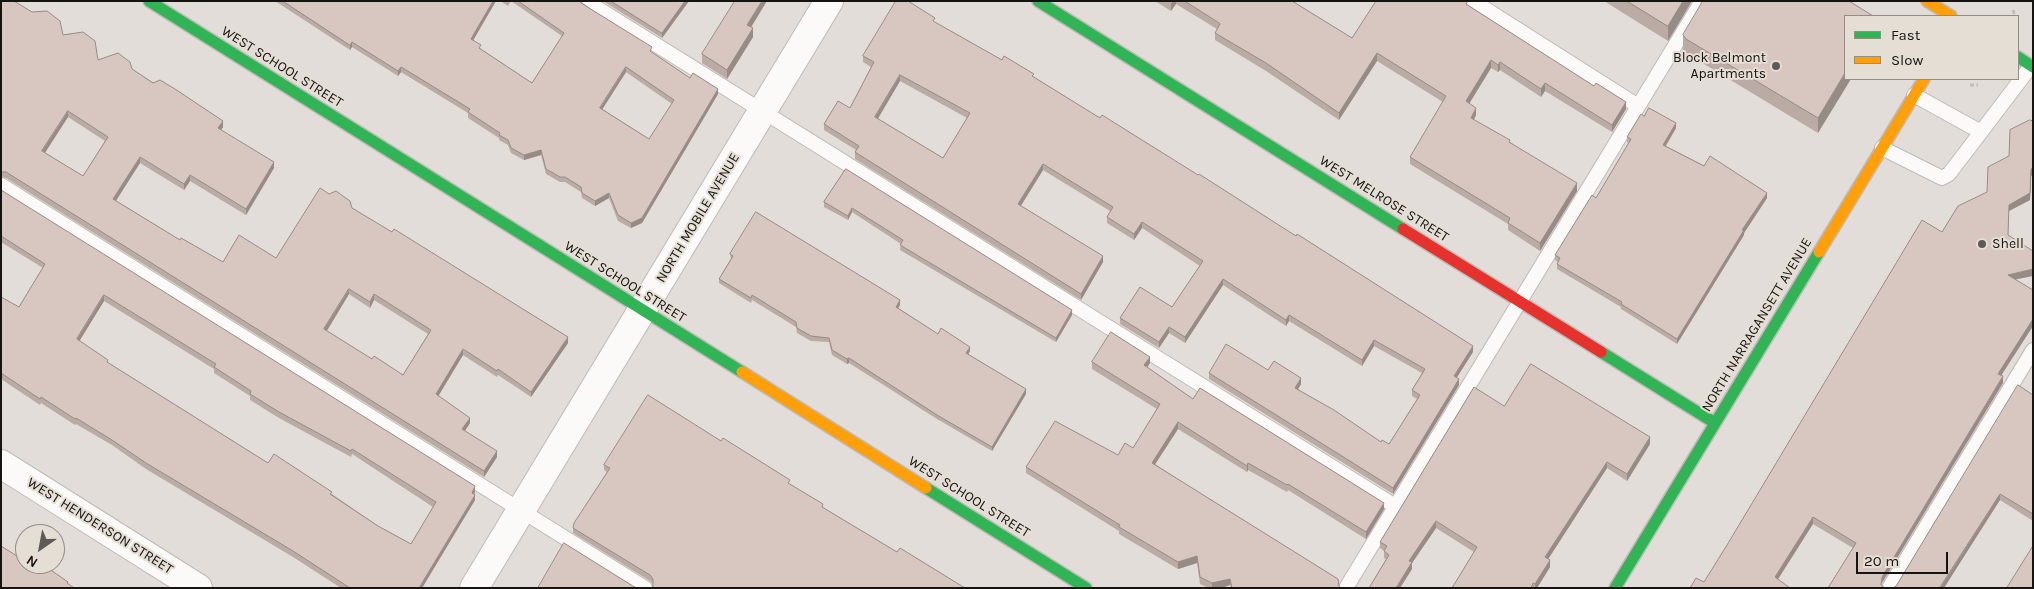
<!DOCTYPE html>
<style>
body{margin:0}
#map{position:relative;width:2034px;height:589px;overflow:hidden;background:#e2ddd8;font-family:Karla,sans-serif}
canvas{display:block}
.frame{position:absolute;inset:0;border:2px solid #161411;pointer-events:none}
.legend{position:absolute;left:1844px;top:15px;width:175px;height:65px;box-sizing:border-box;background:#e5ded5;border:1px solid #928d87;margin:0;padding:6px 9px;list-style:none;font-size:15px;color:#161411}
.legend li{display:flex;align-items:center;gap:10px;height:25px}
.legend b{width:25px;border:1px solid #928d87}
.north{position:absolute;left:15px;top:524px;width:50px;height:50px;box-sizing:border-box;background:#e5ded5;border:1px solid #928d87;border-radius:50%;rotate:213deg;font-size:14px;font-weight:700;line-height:20px;text-align:center;color:#161411}
.north::after{content:'';display:block;margin:auto;width:18px;height:22px;background:#5d5a57;clip-path:polygon(50% 0,100% 100%,50% 72%,0 100%)}
.scale{position:absolute;left:1856px;top:552px;width:92px;height:22px;box-sizing:border-box;border:2px solid #161411;border-top:0;padding-left:6px;font-size:15px;line-height:18px;white-space:nowrap;color:#161411;-webkit-text-stroke:4px #e5ded5;paint-order:stroke}
</style>
<div id="map">
<canvas width="2034" height="589"></canvas>
<div class="frame"></div>
<ul class="legend">
<li><b style="height:6px;background:#30b455"></b>Fast</li>
<li><b style="height:6px;background:#ff9f0a"></b>Slow</li>
</ul>
<div class="north">N</div>
<div class="scale">20 m</div>
</div>
<script>
const ctx = document.querySelector('canvas').getContext('2d');
ctx.lineJoin = 'round';
function stroke(path, color, width, dash) { ctx.strokeStyle = color; ctx.lineWidth = width; ctx.lineCap = dash ? 'butt' : 'round'; ctx.setLineDash(dash || []); ctx.stroke(path); }
function fill(path, color) { ctx.fillStyle = color; ctx.fill(path, 'evenodd'); }
function write(font, color, halo, rows, align = 'center') {
  ctx.font = font + ' Karla,sans-serif'; ctx.lineWidth = 4; ctx.setLineDash([]); ctx.textBaseline = 'middle'; ctx.strokeStyle = halo; ctx.fillStyle = color; for (const [text, x, y, turn = 0] of rows) {
    ctx.save(); ctx.translate(x, y); ctx.rotate((+turn || 0) * Math.PI / 180); ctx.textAlign = isNaN(turn) ? turn : align; if (halo) ctx.strokeText(text, 0, 0); ctx.fillText(text, 0, 0); ctx.restore();
  }
}
const lane = new Path2D(`
 M 586,1 L 1395,506
 M 1473,1 L 1638,106
 M 1914,95 L 1981,132 L 2031,66
 M 1882,148 L 1942,178 L 1949,174 L 1981,132
 M 1,185 L 645,588
 M 1346,588 L 1702,1
 M 1889,588 L 2033,350`);
const street = new Path2D(`
 M 1,464 L 198,588
 M 474,588 L 829,1`);
const fast = new Path2D(`
 M 149,1 L 742,372
 M 1038,1 L 1403,229
 M 2018,57 L 2033,67
 M 1601,352 L 1715,423
 M 926,488 L 1086,588
 M 1615,588 L 1819,252`);
const slow = new Path2D(`
 M 1927,1 L 1951,16
 M 1819,252 L 1924,79
 M 742,372 L 926,488`);
const jam = new Path2D(`
 M 1403,229 L 1601,352`);
stroke(lane, '#bebab6', 16);
stroke(street, '#bebab6', 30);
stroke(fast, '#bebab6', 14);
stroke(slow, '#bebab6', 14);
stroke(jam, '#bebab6', 14);
stroke(new Path2D(`
 M 2013,10 L 2015,16
 M 1970,85 L 1978,85`), '#bebdbb', 3, [4, 2.5]);
stroke(lane, '#fbfaf9', 14);
stroke(street, '#fbfaf9', 28);
stroke(fast, '#30b455', 11);
stroke(slow, '#ff9f0a', 11);
stroke(jam, '#e5322d', 11);
fill(new Path2D(`
 M 1,1 L 63,35 L 98,60 L 132,69 L 223,127 L 221,130 L 274,168 L 246,215 L 190,181 L 184,190 L 140,163 L 116,201 L 180,240 L 223,262 L 276,258 L 352,208 L 568,343 L 531,397 L 498,375 L 497,377 L 463,355 L 438,396 L 470,423 L 465,431 L 497,457 L 484,477 L 6,178 L 1,177 ZM 68,117 L 105,141 L 83,176 L 45,153 ZM 349,294 L 370,308 L 374,300 L 428,334 L 403,375 L 372,359 L 327,331 Z
 M 275,1 L 496,1 L 473,40 L 481,49 L 532,83 L 562,36 L 511,1 L 508,6 L 500,1 L 580,1 L 652,53 L 690,78 L 718,94 L 642,223 L 631,228 L 618,221 L 609,198 L 595,206 L 582,198 L 581,192 L 565,182 L 560,182 L 546,174 L 541,155 L 524,160 L 511,153 L 508,145 L 499,140 L 499,138 L 468,118 L 468,113 L 401,72 L 398,76 L 352,47 L 350,50 ZM 626,72 L 672,104 L 649,139 L 602,109 Z
 M 603,1 L 689,1 L 662,38 Z
 M 1155,1 L 1292,1 L 1352,38 L 1468,5 L 1626,109 L 1612,132 L 1545,91 L 1541,97 L 1500,70 L 1498,72 L 1491,68 L 1469,103 L 1476,115 L 1474,120 L 1510,142 L 1577,191 L 1540,251 L 1508,230 L 1508,224 L 1410,164 L 1410,157 L 1443,102 L 1377,61 L 1339,120 L 1266,71 L 1215,40 L 1215,33 L 1217,29 L 1176,4 L 1171,11 Z
 M 1604,1 L 1692,1 L 1668,41 Z
 M 1849,1 L 1818,133 L 1686,53 L 1683,50 L 1683,35 Z
 M 935,23 L 1002,60 L 1034,77 L 1473,352 L 1457,377 L 1459,385 L 1393,494 L 1209,379 L 1209,373 L 1268,370 L 1301,384 L 1298,389 L 1381,442 L 1389,444 L 1417,399 L 1412,396 L 1412,390 L 1422,373 L 1374,346 L 1362,366 L 1289,321 L 1286,326 L 1223,285 L 1185,343 L 1169,333 L 1159,348 L 1120,324 L 1120,318 L 1172,307 L 1200,266 L 1142,228 L 1134,240 L 1107,223 L 1107,217 L 1110,211 L 1043,170 L 1021,206 L 1103,262 L 1081,300 L 855,159 L 855,152 L 856,150 L 824,130 L 824,124 L 850,108 L 871,67 L 863,62 L 863,56 ZM 900,81 L 967,118 L 943,158 L 878,119 Z
 M 753,37 L 727,79 L 702,63 L 702,54 Z
 M 1644,116 L 1676,128 L 1666,146 L 1767,198 L 1744,233 L 1744,235 L 1677,344 L 1621,309 L 1621,307 L 1557,269 L 1557,264 L 1558,262 L 1555,260 L 1555,255 L 1596,198 L 1629,143 L 1627,142 L 1627,137 Z
 M 846,169 L 1072,315 L 1056,342 L 900,250 L 901,244 L 852,212 L 848,220 L 824,207 L 824,202 Z
 M 2031,176 L 2030,200 L 2009,211 L 2008,235 L 2016,280 L 2033,290 L 2033,326 L 2001,376 L 2003,383 L 1828,588 L 1853,548 L 1813,524 L 1704,582 L 1942,232 L 1987,192 Z
 M 1,190 L 475,492 L 474,494 L 475,500 L 422,588 L 341,588 L 293,557 L 146,469 L 112,445 L 76,424 L 75,425 L 41,403 L 40,405 L 1,379 L 1,297 L 19,307 L 43,268 L 1,242 ZM 104,301 L 214,369 L 214,373 L 250,396 L 250,400 L 279,418 L 351,457 L 352,454 L 433,507 L 411,544 L 378,526 L 332,494 L 268,463 L 108,363 L 79,341 Z
 M 730,254 L 900,305 L 898,308 L 938,334 L 970,351 L 968,354 L 1026,394 L 992,451 L 937,419 L 849,363 L 847,364 L 832,355 L 829,342 L 811,341 L 797,333 L 796,327 L 752,300 L 751,303 L 719,283 L 719,279 L 731,259 Z
 M 1092,362 L 1150,363 L 1147,367 L 1193,399 L 1384,509 L 1366,539 L 1288,490 L 1287,492 L 1248,470 L 1247,472 L 1178,429 L 1155,464 L 1341,588 L 1231,588 L 1230,585 L 1221,588 L 1208,588 L 1200,584 L 1197,563 L 1178,569 L 1119,534 L 1119,531 L 1026,473 L 1026,467 L 1118,455 L 1133,448 L 1157,409 L 1092,369 Z
 M 2033,395 L 2033,521 L 2000,500 L 1896,586 Z
 M 1504,406 L 1650,444 L 1627,481 L 1607,468 L 1548,559 L 1550,567 L 1537,588 L 1452,588 L 1474,552 L 1436,528 L 1412,563 L 1412,569 L 1400,588 L 1369,588 L 1386,559 L 1384,558 L 1384,551 L 1380,548 L 1380,542 Z
 M 721,441 L 790,485 L 823,508 L 897,552 L 965,588 L 653,587 L 653,584 L 650,581 L 573,533 L 573,528 L 607,472 L 604,470 L 604,465 Z`), '#baaba5');
fill(new Path2D(`
 M 493,1 L 496,1 L 471,44 L 471,39 Z
 M 685,1 L 689,1 L 662,38 L 662,33 Z
 M 762,1 L 767,1 L 747,34 L 747,25 Z
 M 1173,1 L 1176,1 L 1176,4 L 1171,11 L 1171,4 Z
 M 1683,1 L 1692,1 L 1668,41 L 1668,26 Z
 M 753,28 L 753,37 L 727,79 L 727,70 Z
 M 352,42 L 352,47 L 350,50 L 350,45 Z
 M 1377,53 L 1377,61 L 1339,120 L 1339,113 Z
 M 1491,60 L 1491,68 L 1466,109 L 1466,101 Z
 M 1500,62 L 1500,70 L 1498,72 L 1498,65 Z
 M 401,67 L 401,72 L 398,76 L 398,71 Z
 M 626,67 L 626,72 L 600,113 L 600,108 Z
 M 1845,73 L 1845,79 L 1851,79 L 1818,133 L 1818,118 Z
 M 900,75 L 900,81 L 875,123 L 875,117 Z
 M 1545,83 L 1545,91 L 1541,97 L 1541,89 Z
 M 718,89 L 718,94 L 642,223 L 631,228 L 631,223 Z
 M 1626,102 L 1626,109 L 1612,132 L 1612,125 Z
 M 1476,108 L 1476,115 L 1471,125 L 1471,118 Z
 M 68,111 L 68,117 L 42,157 L 42,151 Z
 M 223,121 L 223,127 L 218,134 L 218,128 Z
 M 1676,123 L 1676,128 L 1663,150 L 1663,145 Z
 M 541,150 L 541,155 L 524,160 L 524,155 Z
 M 140,157 L 140,163 L 113,205 L 113,199 Z
 M 274,162 L 274,168 L 246,215 L 246,209 Z
 M 1043,164 L 1043,170 L 1018,210 L 1018,204 Z
 M 2033,168 L 2033,175 L 2031,176 L 2030,200 L 2009,211 L 2009,205 L 2031,169 Z
 M 190,175 L 190,181 L 184,190 L 184,184 Z
 M 1577,183 L 1577,191 L 1540,251 L 1540,243 Z
 M 609,193 L 609,198 L 595,206 L 595,201 Z
 M 1767,193 L 1767,198 L 1744,233 L 1744,235 L 1677,344 L 1677,339 L 1742,230 Z
 M 852,208 L 852,212 L 848,220 L 848,216 Z
 M 1142,222 L 1142,228 L 1134,240 L 1134,234 Z
 M 1103,256 L 1103,262 L 1081,300 L 1081,294 Z
 M 2033,269 L 2033,276 L 2008,281 L 2008,275 Z
 M 1223,279 L 1223,285 L 1185,343 L 1185,337 Z
 M 349,289 L 349,294 L 324,335 L 324,329 Z
 M 374,294 L 374,300 L 370,308 L 370,302 Z
 M 104,295 L 104,301 L 77,345 L 77,339 Z
 M 900,300 L 900,305 L 896,312 L 896,307 Z
 M 1072,310 L 1072,315 L 1056,342 L 1056,338 Z
 M 1289,315 L 1289,321 L 1286,326 L 1286,320 Z
 M 2033,319 L 2033,326 L 1998,380 L 1998,374 Z
 M 1169,327 L 1169,333 L 1159,348 L 1159,342 Z
 M 568,337 L 568,343 L 531,397 L 531,392 Z
 M 1374,340 L 1374,346 L 1362,366 L 1362,360 Z
 M 1473,346 L 1473,352 L 1454,382 L 1454,376 Z
 M 970,347 L 970,351 L 966,358 L 966,353 Z
 M 463,349 L 463,355 L 436,400 L 436,394 Z
 M 1150,357 L 1150,363 L 1144,372 L 1144,365 Z
 M 849,358 L 849,363 L 847,364 L 847,359 Z
 M 2003,376 L 2003,383 L 1882,583 L 1882,577 Z
 M 1301,378 L 1301,384 L 1295,394 L 1295,388 Z
 M 1459,379 L 1459,385 L 1393,494 L 1393,488 Z
 M 1026,389 L 1026,394 L 992,451 L 992,447 Z
 M 470,418 L 470,423 L 462,435 L 462,429 Z
 M 1178,422 L 1178,429 L 1152,469 L 1152,463 Z
 M 1650,437 L 1650,444 L 1627,481 L 1627,474 Z
 M 497,451 L 497,457 L 484,477 L 484,471 Z
 M 1607,462 L 1607,468 L 1545,564 L 1545,557 Z
 M 1248,463 L 1248,470 L 1247,472 L 1247,466 Z
 M 475,486 L 475,492 L 472,499 L 472,493 Z
 M 2000,494 L 2000,500 L 1944,588 L 1940,588 Z
 M 475,495 L 475,500 L 422,588 L 419,588 Z
 M 1384,503 L 1384,509 L 1366,539 L 1366,532 Z
 M 1813,517 L 1813,524 L 1775,584 L 1775,577 Z
 M 1436,521 L 1436,528 L 1412,563 L 1412,569 L 1400,588 L 1396,588 L 1409,561 Z
 M 1197,556 L 1197,563 L 1178,569 L 1178,562 Z
 M 1550,560 L 1550,567 L 1537,588 L 1535,588 L 1535,584 Z
 M 1230,579 L 1230,585 L 1221,588 L 1212,588 L 1212,583 Z`), '#978b86');
const building = new Path2D(`
 M 1,1 L 14,1 L 32,12 L 47,11 L 60,21 L 63,35 L 83,32 L 95,41 L 98,60 L 118,53 L 130,62 L 132,69 L 153,83 L 160,80 L 175,89 L 223,121 L 218,128 L 274,162 L 246,209 L 190,175 L 184,184 L 140,157 L 113,199 L 180,240 L 181,238 L 223,262 L 239,235 L 276,258 L 320,188 L 329,194 L 336,191 L 350,201 L 352,208 L 392,232 L 394,229 L 568,337 L 531,392 L 498,369 L 497,371 L 463,349 L 436,394 L 470,418 L 462,429 L 497,451 L 484,471 L 6,172 L 1,172 ZM 68,111 L 108,137 L 83,176 L 42,151 ZM 349,289 L 370,302 L 374,294 L 431,330 L 403,375 L 374,356 L 372,359 L 324,329 Z
 M 283,1 L 493,1 L 471,39 L 481,45 L 479,48 L 532,83 L 564,33 L 518,1 L 580,1 L 581,3 L 652,47 L 650,51 L 690,78 L 693,73 L 718,89 L 642,218 L 631,223 L 618,215 L 609,193 L 595,201 L 582,193 L 581,187 L 565,177 L 560,177 L 546,169 L 541,150 L 524,155 L 511,148 L 508,140 L 499,135 L 500,133 L 468,112 L 470,109 L 401,67 L 398,71 L 352,42 L 350,45 ZM 626,67 L 674,100 L 649,139 L 600,108 Z
 M 611,1 L 685,1 L 662,33 Z
 M 735,1 L 762,1 L 747,25 L 753,28 L 727,70 L 702,54 Z
 M 896,1 L 908,1 L 935,18 L 933,21 L 1002,60 L 1004,56 L 1034,74 L 1032,76 L 1100,118 L 1102,115 L 1198,175 L 1199,174 L 1296,236 L 1297,234 L 1473,346 L 1454,376 L 1459,379 L 1393,488 L 1209,373 L 1226,344 L 1268,370 L 1274,361 L 1301,378 L 1295,388 L 1334,410 L 1381,442 L 1382,440 L 1389,444 L 1420,395 L 1412,390 L 1425,369 L 1374,340 L 1362,360 L 1289,315 L 1286,320 L 1223,279 L 1185,337 L 1169,327 L 1159,342 L 1120,318 L 1140,287 L 1172,307 L 1203,261 L 1142,222 L 1134,234 L 1107,217 L 1113,207 L 1043,164 L 1018,204 L 1103,256 L 1081,294 L 855,152 L 859,146 L 824,124 L 838,101 L 850,108 L 874,62 L 863,56 ZM 900,75 L 970,113 L 943,158 L 875,117 Z
 M 1185,1 L 1292,1 L 1352,38 L 1376,1 L 1468,1 L 1466,4 L 1594,86 L 1596,83 L 1626,102 L 1612,125 L 1545,83 L 1541,89 L 1500,62 L 1498,65 L 1491,60 L 1466,101 L 1476,108 L 1471,118 L 1510,140 L 1509,142 L 1577,183 L 1540,243 L 1508,223 L 1510,218 L 1410,157 L 1446,96 L 1377,53 L 1339,113 L 1266,63 L 1215,33 L 1220,24 Z
 M 1627,1 L 1683,1 L 1668,26 Z
 M 1703,1 L 1849,1 L 1873,16 L 1845,16 L 1845,73 L 1818,118 L 1686,39 L 1683,35 Z
 M 1649,108 L 1676,123 L 1663,145 L 1704,166 L 1710,156 L 1767,193 L 1742,230 L 1744,230 L 1677,339 L 1621,304 L 1622,302 L 1557,264 L 1560,258 L 1555,255 L 1592,195 L 1596,198 L 1631,139 L 1627,137 L 1641,114 L 1644,116 Z
 M 2030,120 L 2033,121 L 2033,168 L 2031,169 L 2030,193 L 2009,205 L 2008,235 L 2033,251 L 2033,269 L 2008,275 L 2033,290 L 2033,319 L 1998,374 L 2003,376 L 1882,577 L 1881,585 L 1885,588 L 1828,588 L 1856,543 L 1813,517 L 1775,577 L 1790,588 L 1690,588 L 1696,578 L 1704,582 L 1727,545 L 1922,220 L 1942,232 L 1958,206 L 1987,192 L 1988,167 L 2009,156 L 2010,130 Z
 M 846,169 L 1072,310 L 1056,338 L 900,245 L 903,240 L 852,208 L 848,216 L 824,202 Z
 M 1,190 L 475,486 L 472,493 L 475,495 L 419,588 L 350,588 L 293,551 L 146,463 L 112,440 L 76,418 L 75,419 L 41,397 L 40,399 L 1,373 L 1,297 L 19,307 L 45,264 L 1,236 ZM 104,295 L 216,364 L 214,367 L 251,391 L 250,394 L 279,412 L 351,451 L 352,449 L 436,502 L 411,544 L 378,526 L 330,494 L 332,492 L 274,454 L 268,463 L 107,362 L 108,360 L 77,339 Z
 M 756,212 L 900,300 L 896,307 L 938,334 L 941,328 L 970,347 L 966,353 L 1026,389 L 992,447 L 937,415 L 849,358 L 847,359 L 832,350 L 829,338 L 811,336 L 797,328 L 796,322 L 752,295 L 751,298 L 719,279 L 733,256 L 730,254 Z
 M 1111,332 L 1150,357 L 1144,365 L 1193,399 L 1200,388 L 1384,503 L 1366,532 L 1288,484 L 1287,485 L 1248,463 L 1247,466 L 1178,422 L 1152,463 L 1338,579 L 1339,586 L 1341,588 L 1232,588 L 1230,579 L 1212,583 L 1200,577 L 1197,556 L 1178,562 L 1119,527 L 1120,525 L 1026,467 L 1055,421 L 1118,455 L 1125,443 L 1133,448 L 1160,404 L 1092,362 Z
 M 1531,364 L 1650,437 L 1627,474 L 1607,462 L 1545,557 L 1550,560 L 1535,584 L 1533,583 L 1531,588 L 1452,588 L 1477,547 L 1436,521 L 1409,561 L 1412,562 L 1396,588 L 1369,588 L 1389,555 L 1384,551 L 1387,546 L 1380,542 L 1474,387 L 1504,406 Z
 M 2018,385 L 2033,395 L 2033,514 L 2000,494 L 1940,587 L 1941,588 L 1893,588 L 1896,586 Z
 M 648,395 L 721,441 L 723,438 L 790,480 L 788,483 L 823,504 L 822,507 L 897,552 L 900,548 L 965,588 L 652,588 L 653,587 L 653,579 L 650,575 L 573,528 L 574,523 L 610,468 L 604,465 Z
 M 564,543 L 636,588 L 538,588 Z
 M 1,546 L 25,561 L 25,564 L 30,564 L 34,566 L 36,564 L 42,564 L 68,582 L 67,583 L 74,588 L 1,588 Z
 M 2033,546 L 2033,588 L 2007,588 Z`);
fill(building, '#d8c7c0');
stroke(building, '#978b86', 1);
for (const [x, y, r, color] of [
 [1776,66,5,"#5d5a57"],
 [1982,244,5,"#5d5a57"]
]) { const dot = new Path2D(); dot.arc(x, y, r, 0, 2 * Math.PI); ctx.fillStyle = color; ctx.fill(dot); stroke(dot, '#e5ded5', 2); }
write('14px', '#161411', '#e5ded5', [
 ["Block Belmont",1766,58],
 ["Apartments",1766,74],
 ["Shell",1992,244,"left"]
], 'right');
write('14px', '#161411', '#e5ded5', [
 ["WEST SCHOOL STREET",282,67,32],
 ["WEST MELROSE STREET",1384,199,32],
 ["NORTH MOBILE AVENUE",698,218,-59],
 ["WEST SCHOOL STREET",625,282,32],
 ["NORTH NARRAGANSETT AVENUE",1757,325,-59],
 ["WEST SCHOOL STREET",969,497,32],
 ["WEST HENDERSON STREET",100,526,32]
]);
</script>
